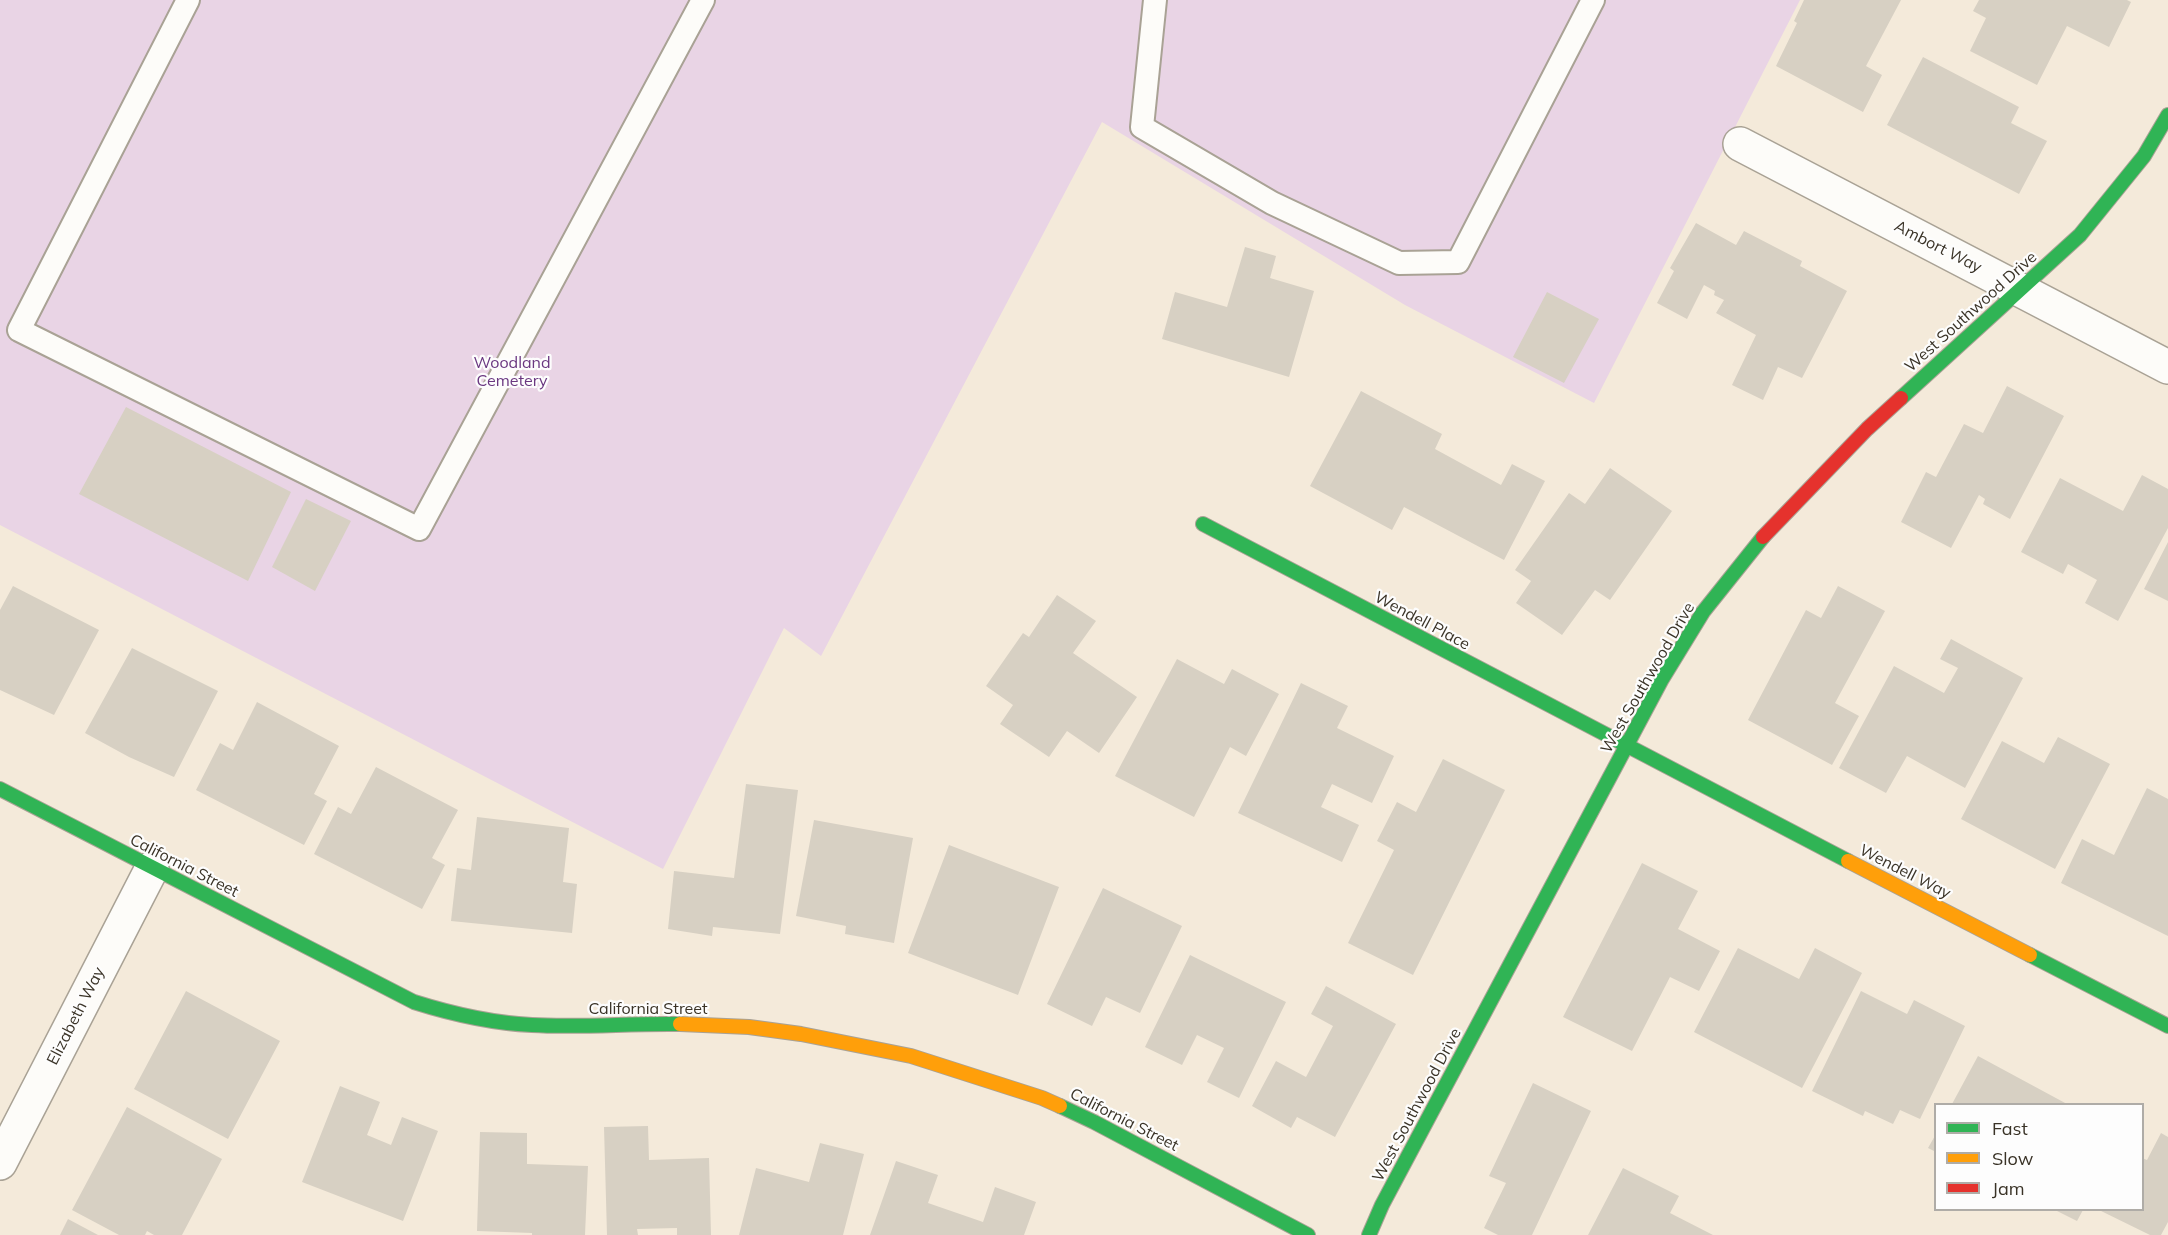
<!DOCTYPE html>
<style>
body{margin:0}
#map{position:relative;width:2168px;height:1235px;overflow:hidden;background:#f4eada;font-family:Mulish,sans-serif}
canvas{display:block}
.legend{position:absolute;left:1934px;top:1103px;width:210px;height:108px;box-sizing:border-box;background:#fdfdfd;border:2px solid #afaca7;margin:0;padding:8px 10px;list-style:none;font-size:18px;color:#3a3327}
.legend li{display:flex;align-items:center;gap:12px;height:30px}
.legend b{width:30px;border:2px solid #afaca7}
</style>
<div id="map">
<canvas width="2168" height="1235"></canvas>
<ul class="legend">
<li><b style="height:8px;background:#30b455"></b>Fast</li>
<li><b style="height:8px;background:#ff9f0a"></b>Slow</li>
<li><b style="height:8px;background:#e5322d"></b>Jam</li>
</ul>
</div>
<script>
const ctx = document.querySelector('canvas').getContext('2d');
ctx.lineJoin = 'round';
function fill(path, color) { ctx.fillStyle = color; ctx.fill(path, 'evenodd'); }
function stroke(path, color, width, dash) { ctx.strokeStyle = color; ctx.lineWidth = width; ctx.lineCap = dash ? 'butt' : 'round'; ctx.setLineDash(dash || []); ctx.stroke(path); }
function write(font, color, halo, rows, align = 'center') {
  ctx.font = font + ' Mulish,sans-serif'; ctx.lineWidth = 4.5; ctx.setLineDash([]); ctx.textBaseline = 'middle'; ctx.strokeStyle = halo; ctx.fillStyle = color; for (const [text, x, y, turn = 0] of rows) {
    ctx.save(); ctx.translate(x, y); ctx.rotate((+turn || 0) * Math.PI / 180); ctx.textAlign = isNaN(turn) ? turn : align; if (halo) ctx.strokeText(text, 0, 0); ctx.fillText(text, 0, 0); ctx.restore();
  }
}
fill(new Path2D(`
 M 0,0 L 1800,0 L 1594,403 L 1405,305 L 1102,122 L 821,656 L 784,628 L 663,869 L 0,525 Z`), '#e9d4e5');
fill(new Path2D(`
 M 1804,0 L 1901,0 L 1866,66 L 1882,75 L 1863,112 L 1776,66 L 1797,23 L 1794,21 Z
 M 1979,0 L 2127,0 L 2131,2 L 2109,47 L 2067,26 L 2037,85 L 1970,51 L 1986,18 L 1973,11 Z
 M 1923,57 L 2019,107 L 2011,123 L 2047,141 L 2019,194 L 1887,125 Z
 M 1696,223 L 1736,245 L 1744,231 L 1802,261 L 1800,266 L 1847,291 L 1802,378 L 1778,367 L 1763,400 L 1732,385 L 1756,335 L 1716,313 L 1724,300 L 1714,295 L 1715,291 L 1704,285 L 1687,319 L 1657,303 L 1674,271 L 1670,268 Z
 M 1245,247 L 1276,256 L 1270,278 L 1314,291 L 1289,377 L 1162,339 L 1175,292 L 1227,307 Z
 M 1547,292 L 1599,319 L 1564,383 L 1513,357 Z
 M 2007,386 L 2064,416 L 2010,519 L 1983,504 L 1985,499 L 1979,495 L 1951,548 L 1901,522 L 1926,472 L 1936,477 L 1964,424 L 1983,433 Z
 M 1361,391 L 1442,434 L 1435,449 L 1501,485 L 1512,464 L 1545,481 L 1504,560 L 1404,507 L 1392,530 L 1310,486 Z
 M 126,407 L 291,492 L 248,581 L 79,494 Z
 M 1610,468 L 1672,511 L 1610,600 L 1595,590 L 1562,635 L 1516,603 L 1531,581 L 1515,570 L 1569,493 L 1585,504 Z
 M 2142,475 L 2168,489 L 2168,528 L 2118,621 L 2085,603 L 2097,580 L 2068,564 L 2063,574 L 2021,552 L 2060,478 L 2123,511 Z
 M 306,499 L 351,521 L 315,591 L 272,567 Z
 M 2168,542 L 2168,601 L 2144,589 Z
 M 13,586 L 99,630 L 54,715 L 0,690 L 0,610 Z
 M 1838,586 L 1885,611 L 1835,703 L 1859,716 L 1832,765 L 1748,720 L 1806,610 L 1821,618 Z
 M 1057,595 L 1096,621 L 1073,653 L 1137,697 L 1099,753 L 1067,731 L 1049,757 L 1000,724 L 1013,705 L 986,686 L 1023,633 L 1029,637 Z
 M 1951,639 L 2023,678 L 1965,788 L 1907,756 L 1886,793 L 1839,768 L 1894,666 L 1944,693 L 1958,668 L 1940,659 Z
 M 132,648 L 218,691 L 174,777 L 129,757 L 85,733 Z
 M 1177,659 L 1224,684 L 1232,669 L 1279,694 L 1246,756 L 1230,747 L 1194,817 L 1115,776 Z
 M 1301,683 L 1348,706 L 1337,728 L 1394,756 L 1372,803 L 1332,784 L 1321,807 L 1359,825 L 1342,862 L 1238,813 Z
 M 257,702 L 339,746 L 314,794 L 327,801 L 304,845 L 196,790 L 220,743 L 233,750 Z
 M 2058,737 L 2110,764 L 2055,869 L 1961,819 L 2002,741 L 2044,763 Z
 M 1443,759 L 1505,790 L 1413,975 L 1348,943 L 1394,850 L 1377,841 L 1397,802 L 1416,812 Z
 M 376,767 L 458,810 L 432,858 L 445,865 L 422,909 L 314,854 L 338,807 L 351,814 Z
 M 746,784 L 798,790 L 780,934 L 713,927 L 712,936 L 668,929 L 674,871 L 734,878 Z
 M 2147,788 L 2168,799 L 2168,936 L 2061,883 L 2082,839 L 2114,855 Z
 M 477,817 L 569,828 L 563,882 L 577,884 L 572,933 L 451,921 L 457,868 L 471,870 Z
 M 814,820 L 913,838 L 894,943 L 845,934 L 846,926 L 796,916 Z
 M 949,845 L 1059,887 L 1018,995 L 908,953 Z
 M 1642,863 L 1698,891 L 1678,929 L 1720,951 L 1699,991 L 1670,977 L 1632,1051 L 1563,1017 Z
 M 1103,888 L 1182,926 L 1140,1013 L 1106,997 L 1092,1026 L 1047,1004 Z
 M 1738,948 L 1799,979 L 1815,948 L 1862,973 L 1802,1088 L 1694,1032 Z
 M 1190,955 L 1286,1002 L 1239,1098 L 1207,1082 L 1224,1048 L 1197,1035 L 1182,1065 L 1145,1047 Z
 M 1326,986 L 1396,1024 L 1335,1137 L 1297,1117 L 1291,1128 L 1252,1106 L 1276,1061 L 1306,1077 L 1333,1026 L 1311,1014 Z
 M 186,991 L 280,1041 L 228,1139 L 134,1089 Z
 M 1861,991 L 1907,1014 L 1914,1000 L 1965,1026 L 1920,1119 L 1900,1110 L 1893,1124 L 1865,1111 L 1863,1116 L 1812,1091 Z
 M 1978,1056 L 2067,1104 L 1952,1104 Z
 M 1533,1083 L 1591,1111 L 1532,1235 L 1498,1235 L 1484,1228 L 1506,1183 L 1489,1176 Z
 M 340,1086 L 380,1102 L 367,1135 L 391,1145 L 402,1117 L 438,1131 L 403,1221 L 302,1182 Z
 M 127,1107 L 222,1159 L 182,1235 L 154,1235 L 147,1231 L 145,1235 L 119,1235 L 72,1210 Z
 M 648,1126 L 649,1160 L 709,1158 L 711,1235 L 677,1235 L 677,1228 L 637,1229 L 638,1235 L 607,1235 L 604,1127 Z
 M 480,1132 L 527,1133 L 527,1164 L 588,1166 L 585,1235 L 532,1235 L 532,1233 L 477,1231 Z
 M 2161,1133 L 2168,1137 L 2168,1222 L 2161,1235 L 2150,1235 L 2099,1210 L 2142,1210 L 2142,1158 L 2147,1160 Z
 M 1936,1134 L 1936,1152 L 1928,1148 Z
 M 820,1143 L 864,1154 L 843,1235 L 739,1235 L 756,1168 L 809,1182 Z
 M 896,1161 L 938,1175 L 928,1203 L 983,1222 L 995,1187 L 1036,1202 L 1024,1235 L 870,1235 Z
 M 1623,1168 L 1679,1196 L 1670,1213 L 1713,1235 L 1588,1235 Z
 M 2055,1210 L 2083,1210 L 2077,1221 Z
 M 68,1219 L 98,1235 L 60,1235 Z`), '#d7d0c3');
const lane = new Path2D(`
 M 188,0 L 19,330 L 419,529 L 703,0
 M 1155,0 L 1142,127 L 1272,203 L 1399,263 L 1458,262 L 1593,0`);
const street = new Path2D(`
 M 1740,144 L 2168,367
 M 0,1163 L 152,868`);
const fast = new Path2D(`
 M 1901,398 L 2080,235 L 2144,156 L 2168,115
 M 1203,524 L 1848,861
 M 0,789 L 414,1002 C 452,1014 491,1023 532,1025 C 581,1028 630,1023 680,1024
 M 2030,955 L 2168,1026
 M 1060,1106 L 1094,1122 L 1308,1235
 M 1369,1235 L 1382,1205 L 1662,679 L 1703,612 L 1763,537`);
const slow = new Path2D(`
 M 1848,861 L 2030,955
 M 680,1024 L 749,1027 L 801,1034 L 911,1056 L 1042,1098 L 1060,1106`);
const jam = new Path2D(`
 M 1763,537 L 1867,429 L 1901,398`);
stroke(lane, '#a9a295', 26);
stroke(street, '#a9a295', 36);
stroke(fast, '#a9a295', 16);
stroke(slow, '#a9a295', 16);
stroke(jam, '#a9a295', 16);
stroke(lane, '#fdfcf9', 22);
stroke(street, '#fdfcf9', 33);
stroke(fast, '#30b455', 14);
stroke(slow, '#ff9f0a', 14);
stroke(jam, '#e5322d', 14);
write('16px', '#3a3327', '#fdfdfd', [
 ["Ambort Way",1938,247,27],
 ["West Southwood Drive",1971,312,-42],
 ["Wendell Place",1422,621,28],
 ["West Southwood Drive",1648,678,-60],
 ["California Street",184,866,27],
 ["Wendell Way",1905,872,27],
 ["California Street",648,1009],
 ["Elizabeth Way",76,1016,-63],
 ["West Southwood Drive",1417,1105,-62],
 ["California Street",1124,1120,27]
]);
write('16px', '#6a3780', '#fdfdfd', [
 ["Woodland",512,363],
 ["Cemetery",512,381]
]);
</script>
